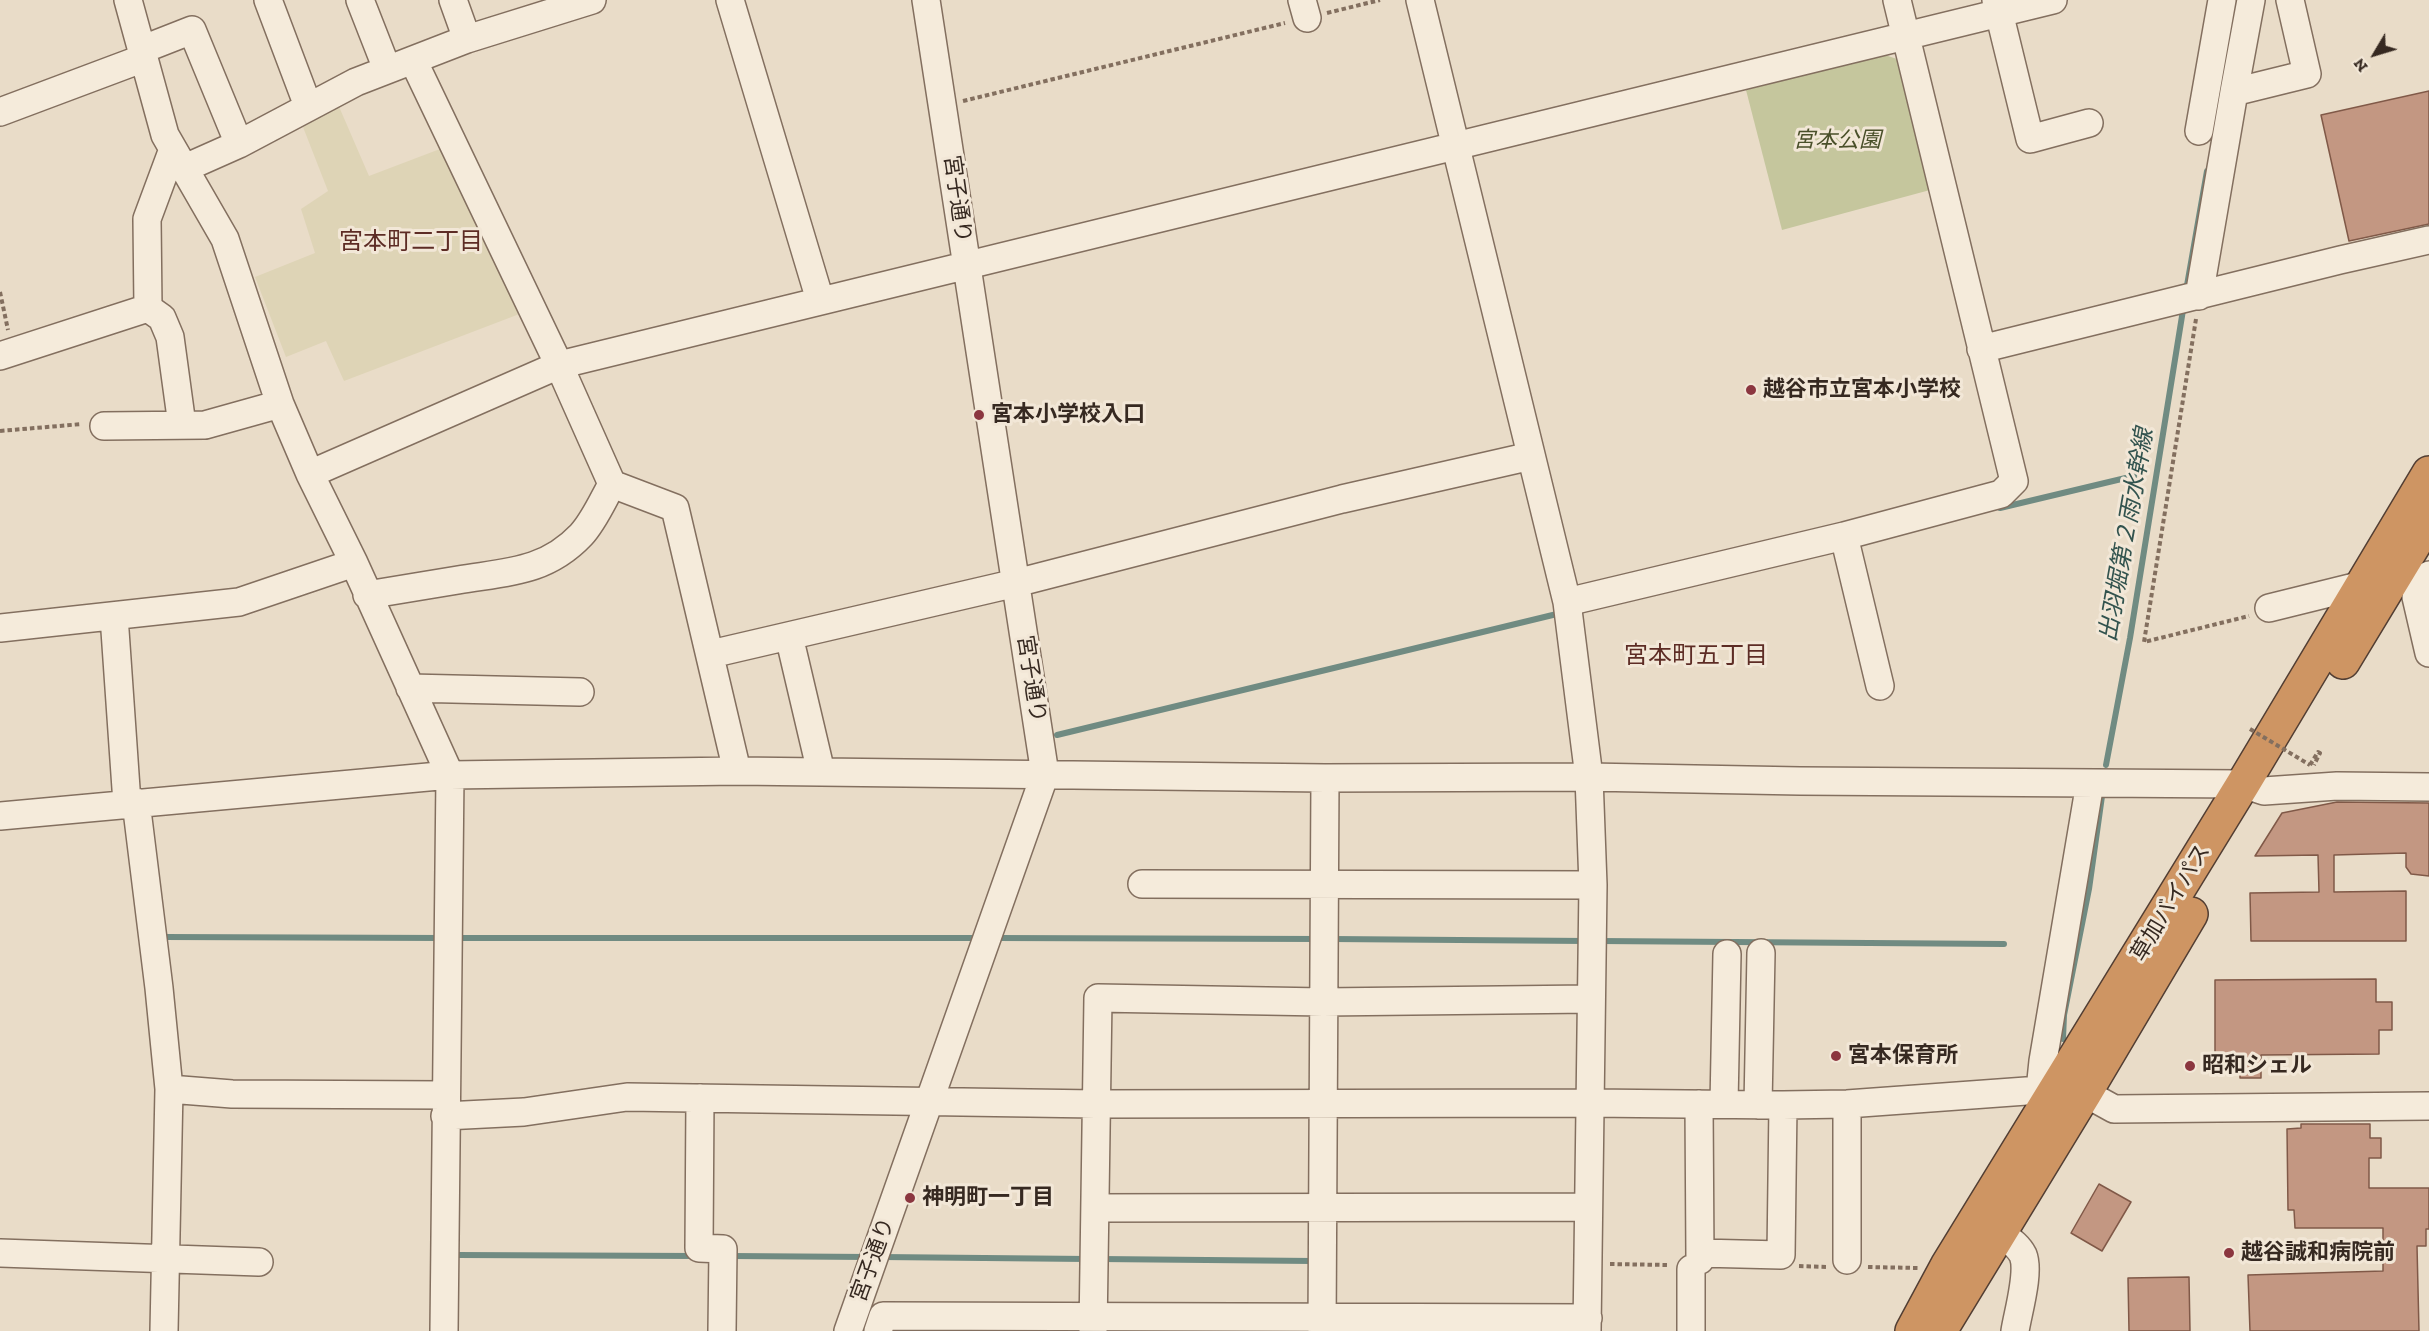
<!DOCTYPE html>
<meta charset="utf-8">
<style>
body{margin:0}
#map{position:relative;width:2429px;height:1331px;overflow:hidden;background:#e9dcc8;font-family:"Zilla Slab",serif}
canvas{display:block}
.north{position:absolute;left:2345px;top:24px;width:60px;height:60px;-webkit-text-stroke:4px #f2e7d7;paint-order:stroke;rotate:232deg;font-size:16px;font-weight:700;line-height:24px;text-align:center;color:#362921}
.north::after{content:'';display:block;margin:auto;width:21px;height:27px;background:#362921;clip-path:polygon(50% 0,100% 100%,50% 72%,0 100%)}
</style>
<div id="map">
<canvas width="2429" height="1331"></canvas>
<div class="north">N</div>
</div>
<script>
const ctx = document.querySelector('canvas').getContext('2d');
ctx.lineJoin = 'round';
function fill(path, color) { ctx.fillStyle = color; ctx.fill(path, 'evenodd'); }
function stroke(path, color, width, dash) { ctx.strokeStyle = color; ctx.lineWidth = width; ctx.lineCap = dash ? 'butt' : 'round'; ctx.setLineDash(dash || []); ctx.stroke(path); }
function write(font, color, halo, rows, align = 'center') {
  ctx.font = font + ' "Zilla Slab","Noto Sans JP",serif'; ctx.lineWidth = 6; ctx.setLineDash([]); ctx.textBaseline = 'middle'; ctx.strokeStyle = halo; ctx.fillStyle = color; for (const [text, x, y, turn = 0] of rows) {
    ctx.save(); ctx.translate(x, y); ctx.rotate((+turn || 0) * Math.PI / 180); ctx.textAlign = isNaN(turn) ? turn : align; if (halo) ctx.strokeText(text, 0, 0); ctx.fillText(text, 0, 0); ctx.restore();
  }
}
fill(new Path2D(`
 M 337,102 L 369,176 L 440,149 L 522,313 L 344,381 L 326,341 L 286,357 L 255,277 L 315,253 L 301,209 L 328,191 L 303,127 Z`), '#ded4b6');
fill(new Path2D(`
 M 1885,55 L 1897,59 L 1930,190 L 1782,230 L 1746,90 Z`), '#c5c69d');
stroke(new Path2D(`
 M 2227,58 L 2237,0
 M 2186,291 L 2207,171
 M 2000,508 L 2134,476
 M 1057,735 L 1561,613
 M 2106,765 L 2130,638 L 2183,310
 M 164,937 L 443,938
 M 456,938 L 980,938
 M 996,938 L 1319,939
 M 1332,939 L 1586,941
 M 1599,941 L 2004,944
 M 2063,1039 L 2064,1015 L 2089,889 L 2102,796
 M 457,1255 L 697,1256
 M 731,1256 L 868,1257
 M 881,1257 L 1087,1259
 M 1100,1259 L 1313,1261`), '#708b82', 6);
const building = new Path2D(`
 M 2429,91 L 2429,224 L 2349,241 L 2321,115 Z
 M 2337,802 L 2429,803 L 2429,876 L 2411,874 L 2406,867 L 2406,853 L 2334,855 L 2334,892 L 2406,891 L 2406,941 L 2251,941 L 2250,893 L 2319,892 L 2318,855 L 2255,856 L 2282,813 Z
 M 2376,979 L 2376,1002 L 2392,1002 L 2392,1030 L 2379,1030 L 2379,1054 L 2261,1055 L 2261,1078 L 2240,1078 L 2240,1054 L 2215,1054 L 2215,980 Z
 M 2301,1124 L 2370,1124 L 2370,1138 L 2381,1138 L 2381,1158 L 2369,1158 L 2369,1188 L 2429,1188 L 2429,1229 L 2426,1229 L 2426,1246 L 2417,1246 L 2419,1331 L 2250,1331 L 2248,1275 L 2383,1271 L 2383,1228 L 2295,1228 L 2294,1210 L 2288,1210 L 2287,1129 L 2301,1128 Z
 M 2099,1184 L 2131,1202 L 2102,1251 L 2071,1233 Z
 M 2189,1277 L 2190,1331 L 2129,1331 L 2128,1278 Z`);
fill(building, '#c39782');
stroke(building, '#805948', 1.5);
const minor = new Path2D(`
 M 128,0 L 165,135 L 225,239 L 280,404 L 310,474 L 354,563 L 450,775 L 444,1331
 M 268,0 L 308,106
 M 360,0 L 387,69
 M 453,0 L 467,39
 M 730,0 L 820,300
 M 1302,0 L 1307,18
 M 1420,0 L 1567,602 L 1589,777 L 1593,885 L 1587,1331
 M 1996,0 L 2030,139 L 2089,123
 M 141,50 L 192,30 L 239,144
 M 413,60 L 559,365 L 612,484 L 675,508 L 737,771
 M 2234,92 L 2251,0
 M 0,112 L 144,58
 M 2199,131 L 2222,0
 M 185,168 L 239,144 L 356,82 L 467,39 L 592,0
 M 2199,296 L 2234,92 L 2307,74 L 2290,0
 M 148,308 L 162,318 L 170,337 L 182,425
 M 1981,349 L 2340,260 L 2429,240
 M 0,356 L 148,308 L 147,219 L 173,149
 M 104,426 L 205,425 L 280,404
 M 310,474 L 559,365 L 2053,0
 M 1844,536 L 1880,686
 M 2429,575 L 2416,597 L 2429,653
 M 367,595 C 397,590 428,585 458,580 C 505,572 545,573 581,535 C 594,521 603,500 612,484
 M 1567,602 L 1844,536 L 2001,494 L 2014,481 L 1897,0
 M 2269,608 L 2362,585
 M 114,616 L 127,803
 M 0,628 L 239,602 L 354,563
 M 789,636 L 821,772
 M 711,654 L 1016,583 L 1342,499 L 1531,456
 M 410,688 L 580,692
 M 136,802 L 159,988 L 169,1089 L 164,1331
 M 0,816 L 450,775 L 737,771 L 1325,778 L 1589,777 L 1800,781 L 2243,784 L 2264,791 L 2337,786 L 2429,787
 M 1142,884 L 1593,885
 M 169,1089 L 232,1094 L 445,1095
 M 2085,1093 L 2114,1109 L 2429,1106
 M 700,1098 L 699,1248 L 723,1249 L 722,1331
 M 1699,1104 L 1700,1260
 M 1724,1104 L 1727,954
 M 1847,1104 L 1847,1260
 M 1758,1105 L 1761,953
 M 445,1116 L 524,1112 L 627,1097 L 1096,1104 L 1590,1103 L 1783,1105 L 1847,1104 L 2040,1090 L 2043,1061 L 2090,783
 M 1095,1208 L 1588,1207
 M 1999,1232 C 2008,1239 2018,1245 2023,1255 C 2030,1272 2018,1312 2015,1331
 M 0,1253 L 259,1262
 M 1700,1253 L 1781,1255 L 1783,1105
 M 1691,1269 L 1691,1331
 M 848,1331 L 1045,774 L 926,0
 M 878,1331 L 883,1316 L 1588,1318
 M 1093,1331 L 1098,998 L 1323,1002 L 1590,999
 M 1322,1331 L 1325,778`);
const highway = new Path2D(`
 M 2343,662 L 2429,520
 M 1912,1331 L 1947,1266 L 2243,784 L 2429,473
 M 1940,1331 L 2085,1093 L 2191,914`);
stroke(minor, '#836f5f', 30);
stroke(highway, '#523e33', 36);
stroke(new Path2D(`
 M 1327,13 L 1380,0
 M 963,101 L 1285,23
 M 0,292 L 8,330
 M 2196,319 L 2144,642 L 2249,616
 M 0,431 L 82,424
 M 2310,765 L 2318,752 L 2320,753 L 2314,765
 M 1610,1264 L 1669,1265
 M 1799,1266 L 1828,1267
 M 1868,1267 L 1918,1268`), '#836f5f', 4, [4.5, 3]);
stroke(minor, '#f5ebdb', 27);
stroke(highway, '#ce9563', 33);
stroke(new Path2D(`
 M 2250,729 L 2310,765`), '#836f5f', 4, [4.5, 3]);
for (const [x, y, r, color] of [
 [1751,390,6,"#8b363f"],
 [979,415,6,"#8b363f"],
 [1836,1056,6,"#8b363f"],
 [2190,1066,6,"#8b363f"],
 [910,1198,6,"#8b363f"],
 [2229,1253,6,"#8b363f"]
]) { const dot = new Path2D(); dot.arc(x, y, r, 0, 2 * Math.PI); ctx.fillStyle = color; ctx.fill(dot); stroke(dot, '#f2e7d7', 2); }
write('italic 22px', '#4a502a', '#f2e7d7', [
 ["宮本公園",1837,141]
]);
write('22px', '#362921', '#f2e7d7', [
 ["宮子通り",957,199,82],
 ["宮子通り",1031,679,81],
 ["草加バイパス",2171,903,-59],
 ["宮子通り",873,1260,-70]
]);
write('bold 22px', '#362921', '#f2e7d7', [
 ["越谷市立宮本小学校",1763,390],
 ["宮本小学校入口",991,415],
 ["宮本保育所",1848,1056],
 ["昭和シェル",2202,1066],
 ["神明町一丁目",922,1198],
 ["越谷誠和病院前",2241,1253]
], 'left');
write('24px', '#5d2c25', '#f2e7d7', [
 ["宮本町二丁目",411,242],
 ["宮本町五丁目",1696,656]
]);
write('italic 24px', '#32534e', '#f2e7d7', [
 ["出羽堀第２雨水幹線",2127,535,-80]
]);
</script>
